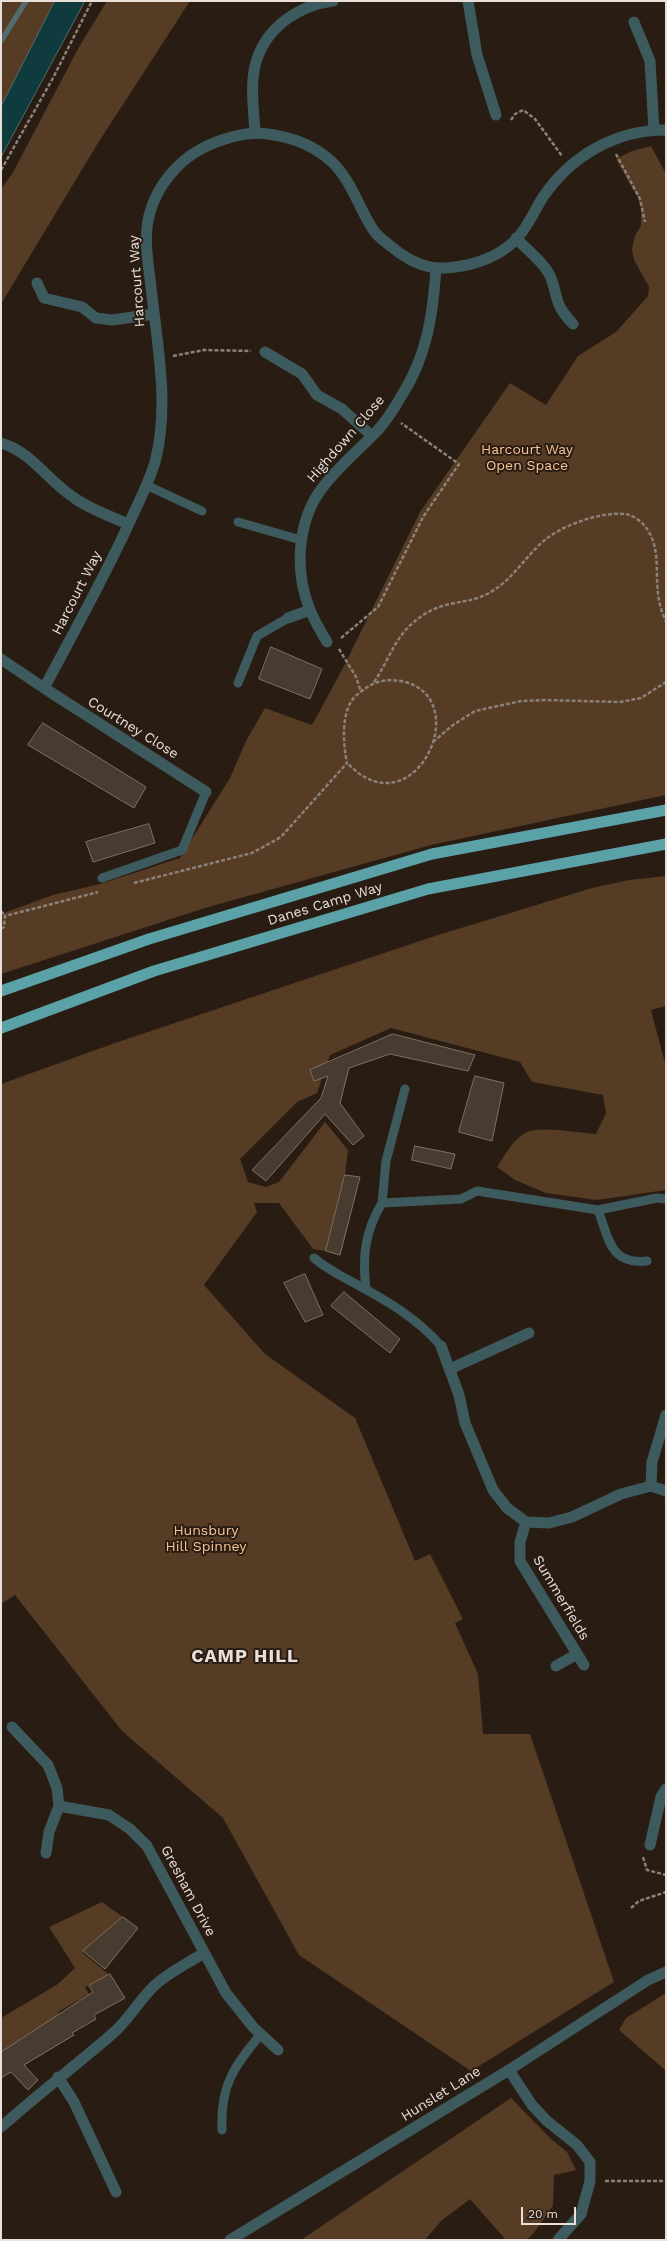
<!DOCTYPE html>
<style>
body{margin:0}
#map{position:relative;width:667px;height:2241px;overflow:hidden;background:#291d13;font-family:"Work Sans",sans-serif}
canvas{display:block}
.frame{position:absolute;inset:0;border:2px solid #e8e0d9;pointer-events:none}
.scale{position:absolute;left:521px;top:2207px;width:55px;height:18px;box-sizing:border-box;border:2px solid #e8e0d9;border-top:0;padding-left:5px;font-size:12px;line-height:14px;white-space:nowrap;color:#e8e0d9;-webkit-text-stroke:3px #291d13;paint-order:stroke}
</style>
<div id="map">
<canvas width="667" height="2241"></canvas>
<div class="frame"></div>
<div class="scale">20 m</div>
</div>
<script>
const ctx = document.querySelector('canvas').getContext('2d');
ctx.lineJoin = 'round';
function fill(path, color) { ctx.fillStyle = color; ctx.fill(path, 'evenodd'); }
function stroke(path, color, width, dash) { ctx.strokeStyle = color; ctx.lineWidth = width; ctx.lineCap = dash ? 'butt' : 'round'; ctx.setLineDash(dash || []); ctx.stroke(path); }
function write(font, color, halo, rows, align = 'center') {
  ctx.font = font + ' "Work Sans",sans-serif'; ctx.lineWidth = 4; ctx.setLineDash([]); ctx.textBaseline = 'middle'; ctx.strokeStyle = halo; ctx.fillStyle = color; for (const [text, x, y, turn = 0] of rows) {
    ctx.save(); ctx.translate(x, y); ctx.rotate((+turn || 0) * Math.PI / 180); ctx.textAlign = isNaN(turn) ? turn : align; if (halo) ctx.strokeText(text, 0, 0); ctx.fillText(text, 0, 0); ctx.restore();
  }
}
fill(new Path2D(`
 M 1,1 L 55,1 L 1,107 Z
 M 107,1 L 190,1 L 98,143 L 1,304 L 1,189 L 12,174 L 79,47 Z
 M 651,146 L 666,174 L 666,795 L 431,845 L 205,908 L 1,974 L 1,914 L 53,895 L 100,884 L 180,858 L 230,778 L 246,741 L 265,708 L 312,725 L 343,668 L 420,512 L 510,383 L 546,405 L 578,356 L 616,332 L 648,296 L 649,287 L 634,260 L 632,249 L 635,236 L 641,226 L 641,209 L 638,198 L 616,159 L 632,151 Z
 M 666,876 L 666,1006 L 651,1010 L 666,1067 L 666,1190 L 597,1200 L 546,1193 L 515,1180 L 497,1167 C 504,1156 514,1138 527,1132 C 541,1126 580,1133 596,1134 L 606,1113 L 603,1095 L 532,1082 L 520,1062 L 391,1028 L 330,1055 L 317,1093 L 297,1102 L 240,1159 L 248,1182 L 266,1187 L 279,1182 L 325,1122 L 348,1150 L 345,1175 L 326,1251 L 313,1249 L 279,1203 L 254,1203 L 257,1212 L 204,1285 L 265,1354 L 355,1418 L 415,1561 L 430,1554 L 463,1619 L 455,1623 L 478,1674 L 483,1734 L 530,1734 L 614,1982 L 471,2071 L 299,1955 L 223,1818 L 122,1731 L 15,1595 L 1,1604 L 1,1084 L 115,1043 L 435,936 L 592,888 L 629,880 Z
 M 102,1902 L 123,1917 L 82,1952 L 113,1978 L 104,1986 L 100,1980 L 85,1987 L 89,1994 L 58,2012 L 65,2023 L 55,2017 L 36,2029 L 42,2037 L 31,2032 L 17,2041 L 20,2046 L 4,2055 L 1,2050 L 1,2018 L 58,1984 L 75,1968 L 49,1927 Z
 M 666,1993 L 666,2071 L 619,2030 L 626,2018 Z
 M 511,2098 L 551,2139 L 567,2152 L 576,2170 L 554,2175 L 553,2206 L 533,2234 L 526,2240 L 506,2240 L 470,2199 L 441,2221 L 425,2240 L 301,2240 Z`), '#563b25');
const water = new Path2D(`
 M 55,1 L 85,1 L 1,157 L 1,107 Z`);
fill(water, '#0f3b3e');
stroke(water, '#506c6c', 1);
stroke(new Path2D(`
 M 1,41 L 26,1`), '#506c6c', 5.5);
const building = new Path2D(`
 M 271,647 L 322,669 L 310,699 L 259,679 Z
 M 43,723 L 146,787 L 134,808 L 28,745 Z
 M 149,824 L 155,843 L 93,862 L 86,842 Z
 M 393,1034 L 475,1055 L 468,1071 L 390,1054 L 349,1068 L 340,1103 L 364,1136 L 353,1145 L 325,1114 L 266,1181 L 252,1170 L 321,1098 L 328,1076 L 314,1081 L 310,1070 Z
 M 475,1076 L 504,1083 L 492,1141 L 459,1132 Z
 M 415,1146 L 455,1154 L 451,1169 L 412,1160 Z
 M 345,1175 L 360,1177 L 340,1255 L 326,1251 Z
 M 305,1274 L 323,1315 L 305,1322 L 284,1283 Z
 M 344,1292 L 400,1339 L 390,1353 L 331,1306 Z
 M 123,1917 L 138,1928 L 105,1969 L 83,1951 Z
 M 110,1974 L 125,1998 L 94,2015 L 96,2019 L 72,2033 L 74,2035 L 24,2065 L 38,2080 L 28,2090 L 11,2072 L 1,2078 L 1,2052 L 93,1992 L 89,1986 Z`);
fill(building, '#483b30');
stroke(building, '#7f7064', 1);
stroke(new Path2D(`
 M 511,120 L 515,114 L 523,110 L 535,119 L 562,156
 M 616,154 L 640,199 L 645,222
 M 1,170 L 53,78 L 92,1
 M 173,356 L 204,350 L 251,351
 M 341,638 L 378,607 L 423,517 L 459,464 L 401,423
 M 339,649 L 356,677 L 361,692
 M 374,682 C 388,662 395,637 414,622 C 423,614 434,608 446,605 C 461,601 475,601 489,593 C 513,580 526,555 546,539 C 563,525 607,509 629,515 C 633,516 641,521 644,525 C 667,552 648,587 666,621
 M 433,742 L 453,725 L 475,711 L 521,701 L 545,700 L 620,702 L 641,698 L 666,682
 M 134,883 L 252,853 L 281,837 L 347,763 C 343,744 340,707 358,694 C 372,682 386,677 405,682 C 470,699 422,812 363,776 C 357,773 352,767 347,763
 M 1,911 L 5,916
 M 1,929 L 4,927 L 5,916 L 98,892
 M 643,1857 L 647,1870 L 666,1875
 M 631,1908 L 639,1901 L 666,1892
 M 605,2181 L 666,2181`), '#8b8179', 2.5, [4, 2]);
stroke(new Path2D(`
 M 146,485 L 202,511
 M 238,522 L 301,540
 M 238,683 L 257,636 L 288,618
 M 102,878 L 182,850 L 206,792
 M 405,1089 L 386,1161 L 382,1203 L 461,1199 L 477,1191 L 598,1210 L 657,1198 L 666,1199
 M 598,1210 C 609,1239 610,1265 647,1261
 M 314,1258 C 327,1269 339,1275 354,1283 C 386,1300 417,1318 441,1346
 M 366,1289 C 362,1257 365,1231 382,1203
 M 222,2130 C 220,2086 234,2066 261,2034`), '#3d5b5e', 9);
stroke(new Path2D(`
 M 468,1 L 477,55 L 496,115
 M 634,22 L 650,61 L 654,130
 M 255,133 C 254,110 249,82 257,59 C 268,26 300,5 333,1
 M 516,238 C 527,250 545,263 551,278 C 559,300 554,304 573,324
 M 37,283 L 44,298 L 82,307 L 96,318 L 112,320 L 154,314
 M 265,352 L 302,374 L 317,395 L 342,409 L 371,435
 M 1,443 C 32,452 47,480 73,497 C 89,509 110,516 128,524
 M 288,618 L 310,610
 M 327,642 C 321,632 315,622 310,610 C 294,571 297,520 323,487 C 339,466 360,449 378,430 C 387,420 395,407 402,395 C 427,356 433,314 436,268
 M 1,659 L 44,688 C 72,636 100,585 125,532 C 135,509 148,486 155,462 C 170,406 157,344 151,287 C 148,262 143,236 150,212 C 158,185 177,162 201,149 C 220,139 246,131 268,134 C 291,137 315,146 332,162 C 352,181 359,209 374,231 C 381,240 392,247 401,254 C 414,263 428,269 444,268 C 467,267 492,260 510,245 C 525,233 533,213 543,197 C 571,156 615,130 666,130
 M 44,688 L 206,792
 M 441,1346 L 459,1395 L 465,1423 L 493,1490 L 507,1508 L 526,1522 L 549,1523 L 572,1517 L 621,1494 L 651,1486 L 666,1491
 M 450,1369 L 529,1333
 M 651,1486 L 652,1462 L 666,1415
 M 526,1522 L 520,1542 L 520,1561 L 584,1665
 M 556,1666 L 577,1654
 M 12,1727 L 48,1765 L 57,1788 L 59,1806 L 49,1832 L 46,1853
 M 59,1806 L 109,1815 L 130,1829 L 147,1846 L 226,1993 L 253,2027 L 278,2050
 M 650,1845 L 661,1797 L 666,1789
 M 509,2070 L 532,2105 L 547,2121 L 577,2145 L 590,2162 L 590,2181 L 581,2214 L 558,2240
 M 58,2077 L 74,2102 L 116,2192
 M 1,2127 C 37,2095 75,2066 111,2035 C 129,2020 139,2000 155,1985 C 169,1972 188,1963 204,1953`), '#3d5b5e', 11);
stroke(new Path2D(`
 M 230,2240 L 509,2070 L 648,1980 L 666,1972`), '#3d5b5e', 11);
stroke(new Path2D(`
 M 1,991 L 149,939 L 432,854 L 666,810
 M 1,1028 L 154,971 L 428,889 L 666,844`), '#5aa2a8', 11);
write('14px', '#e8e0d9', '#291d13', [
 ["Harcourt Way",137,281,-94],
 ["Highdown Close",346,439,-49],
 ["Harcourt Way",77,593,-63],
 ["Courtney Close",133,728,32],
 ["Danes Camp Way",325,904,-17],
 ["Summerfields",561,1598,59],
 ["Gresham Drive",188,1891,62],
 ["Hunslet Lane",441,2094,-32]
]);
write('14px', '#f9c294', '#291d13', [
 ["Harcourt Way",527,450],
 ["Open Space",527,466],
 ["Hunsbury",206,1531],
 ["Hill Spinney",206,1547]
]);
ctx.letterSpacing = '1px';
write('bold 18px', '#e8e0d9', '#291d13', [
 ["CAMP HILL",245,1657]
]);
ctx.letterSpacing = '0px';
</script>
